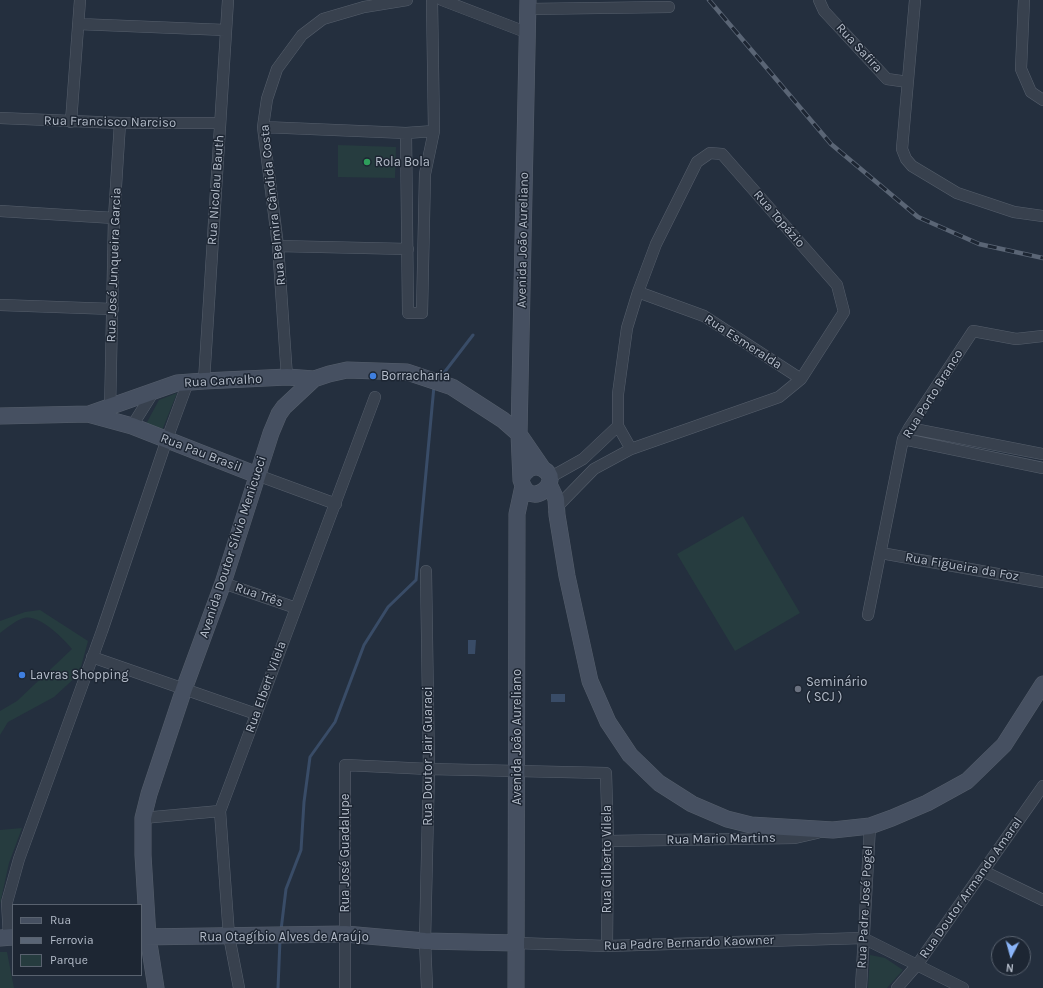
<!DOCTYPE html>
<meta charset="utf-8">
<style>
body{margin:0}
#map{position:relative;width:1043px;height:988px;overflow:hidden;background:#242f3e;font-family:Karla,sans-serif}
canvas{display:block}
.legend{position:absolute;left:12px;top:904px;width:130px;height:72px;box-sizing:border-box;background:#1d2633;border:1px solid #59626f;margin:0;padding:5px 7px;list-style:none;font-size:12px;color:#b4bcc9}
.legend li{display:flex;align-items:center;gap:8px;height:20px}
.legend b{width:20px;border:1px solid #59626f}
.north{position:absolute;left:991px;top:936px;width:40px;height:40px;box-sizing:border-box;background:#1d2633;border:1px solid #59626f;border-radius:50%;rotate:186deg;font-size:11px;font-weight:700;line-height:16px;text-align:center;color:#b4bcc9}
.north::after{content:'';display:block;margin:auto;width:14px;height:18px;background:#8ab4f8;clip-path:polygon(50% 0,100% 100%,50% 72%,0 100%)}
</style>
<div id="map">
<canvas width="1043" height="988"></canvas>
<ul class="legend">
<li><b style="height:5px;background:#465061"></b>Rua</li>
<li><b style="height:5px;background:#5a6575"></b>Ferrovia</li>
<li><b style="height:11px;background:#263c3f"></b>Parque</li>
</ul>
<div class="north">N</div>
</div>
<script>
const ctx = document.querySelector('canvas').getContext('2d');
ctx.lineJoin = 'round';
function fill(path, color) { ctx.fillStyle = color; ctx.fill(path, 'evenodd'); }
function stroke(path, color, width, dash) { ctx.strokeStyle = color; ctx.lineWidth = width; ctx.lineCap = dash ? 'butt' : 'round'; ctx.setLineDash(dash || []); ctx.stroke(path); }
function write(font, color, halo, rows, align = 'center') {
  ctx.font = font + ' Karla,sans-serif'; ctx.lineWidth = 3; ctx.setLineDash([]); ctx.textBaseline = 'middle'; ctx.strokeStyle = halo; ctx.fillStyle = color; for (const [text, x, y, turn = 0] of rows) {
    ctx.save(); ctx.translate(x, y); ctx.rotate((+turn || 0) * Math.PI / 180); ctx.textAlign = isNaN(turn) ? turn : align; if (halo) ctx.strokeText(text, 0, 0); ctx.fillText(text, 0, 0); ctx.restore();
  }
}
fill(new Path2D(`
 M 338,145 L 396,147 L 395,178 L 338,177 Z
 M 177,393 L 161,433 L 146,424 L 159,400 Z
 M 743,516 L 800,613 L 735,651 L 677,554 Z
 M 40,610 L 88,641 L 79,674 L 54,697 L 8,722 L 0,735 L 0,711 L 17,701 L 72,649 C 63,638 39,614 24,618 C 16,620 7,628 0,633 L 0,621 L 25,612 Z
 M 22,828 L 9,863 L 0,904 L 0,830 Z
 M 0,952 L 7,952 L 14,988 L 0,988 Z
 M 870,955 L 885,958 L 903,970 L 887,988 L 868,988 Z`), '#263c3f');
fill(new Path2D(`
 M 468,640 L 476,640 L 475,654 L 468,654 Z
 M 551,694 L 565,694 L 565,702 L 551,702 Z`), '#394c67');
stroke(new Path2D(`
 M 440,378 L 473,335
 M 281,930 L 286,889 L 301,850 L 304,802 L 310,757 L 335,722 L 364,645 L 388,607 L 416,580 L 434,386
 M 278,988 L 280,940`), '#394c67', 3);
const street = new Path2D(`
 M 442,0 L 528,33
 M 819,0 L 824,11 L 887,79 L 908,82
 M 915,0 L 902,149 L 906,159 L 912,166 L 957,193 L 1014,212 L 1043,216
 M 1024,0 L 1021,69 L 1031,92 L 1043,100
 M 528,9 L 669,7
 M 78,24 L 225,30
 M 0,118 L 120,123 L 220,123
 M 71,122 L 80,0
 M 263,127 L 406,133 L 434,131
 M 406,133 L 408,313 L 422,313 L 425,174 L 434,131 L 432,0
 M 0,211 L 114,218
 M 278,246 L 408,249
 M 638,292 L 704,316 L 801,379
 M 0,305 L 113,309
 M 287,377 L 278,246 L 263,127 L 267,99 L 277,69 L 302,35 L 323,19 L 364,7 L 407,0
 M 204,381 L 228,0
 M 110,412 L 114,218 L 120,123
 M 132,426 L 154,391
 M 618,426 L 631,449
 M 909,428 L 1043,454
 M 903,439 L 1043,468
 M 257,475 L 336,504
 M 549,478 L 583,459 L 618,426 L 618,394 L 627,328 L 638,292 L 656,244 L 697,162 L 710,153 L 722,154 L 837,285 L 844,312 L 801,379 L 779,397 L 631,449 L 594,469 L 554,510
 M 881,553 L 1043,582
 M 426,571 L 429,769 L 425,941 L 427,988
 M 223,583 L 296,608
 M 868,615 L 903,439 L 909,428 L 973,331 L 1016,339 L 1043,336
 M 92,657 L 256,714
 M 143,818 L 220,811
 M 608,841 L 795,838 L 817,833
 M 983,871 L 1043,900
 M 9,937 L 7,902 L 19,859 L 102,631 L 167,439 L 188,382
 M 516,943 L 607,946 L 863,938 L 963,988
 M 239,988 L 229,936 L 220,811 L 375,397
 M 345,988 L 345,765 L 429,769 L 606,773 L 608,841 L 607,946
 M 861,988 L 870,826
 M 897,988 L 917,965 L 1043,786`);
const secondary = new Path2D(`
 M 89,414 L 177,383 L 204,381 L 287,377 L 314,379
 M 0,416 L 88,414 L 132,426 L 257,475
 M 521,480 C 524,471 533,463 543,469 C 565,481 529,512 521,480 L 519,434 L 528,0
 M 549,484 L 556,499 L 557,515 L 567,576 L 590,681 L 608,722 L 630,755 L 659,783 L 692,804 L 727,819 L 751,825 L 833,830 L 870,826 L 892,818 L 927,803 L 967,781 L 1004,745 L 1043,684
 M 141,937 L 345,934 L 425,941 L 516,943
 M 0,938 L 13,937
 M 156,988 L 148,937 L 143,855 L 143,818 L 149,794 L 184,689 L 223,583 L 271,433 L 279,414 L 284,407 L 314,379 L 329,374 L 347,370 L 407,372 L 452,387 L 503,420 L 519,434 L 543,469
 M 516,988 L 517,514 L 523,486`);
stroke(street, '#565f6c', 12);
stroke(secondary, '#565f6c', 17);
stroke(street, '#38414e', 11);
stroke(secondary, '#465061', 16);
const rail = new Path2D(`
 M 709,0 L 831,144 L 918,217 L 979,244 L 1043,258`);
stroke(rail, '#5a6575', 4.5);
stroke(rail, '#1d2633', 3, [9]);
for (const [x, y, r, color] of [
 [367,162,4,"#2e9e5b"],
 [373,376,4,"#3f7fe0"],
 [22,675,4,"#3f7fe0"],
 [798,689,4,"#6b7280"]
]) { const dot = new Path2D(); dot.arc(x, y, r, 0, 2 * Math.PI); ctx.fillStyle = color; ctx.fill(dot); stroke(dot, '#1d2633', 1.5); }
write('13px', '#b4bcc9', '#1d2633', [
 ["Rua Safira",859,48,47],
 ["Rua Francisco Narciso",110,122,1],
 ["Rua Nicolau Bauth",216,190,-86],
 ["Rua Belmira Cândida Costa",273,205,-96],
 ["Rua Topázio",779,219,49],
 ["Avenida João Aureliano",523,240,-89],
 ["Rua José Junqueira Garcia",114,265,-88],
 ["Rua Esmeralda",743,342,33],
 ["Rua Carvalho",223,381,-3],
 ["Rua Porto Branco",933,394,-58],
 ["Rua Pau Brasil",201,453,21],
 ["Avenida Doutor Sílvio Menicucci",233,547,-72],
 ["Rua Figueira da Foz",962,567,10],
 ["Rua Três",259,595,19],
 ["Rua Elbert Vilela",266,687,-70],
 ["Avenida João Aureliano",517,737,-90],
 ["Rua Doutor Jair Guaraci",428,756,-90],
 ["Rua Mario Martins",721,839,-1],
 ["Rua José Guadalupe",345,853,-90],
 ["Rua Gilberto Vilela",607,859,-90],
 ["Rua Doutor Armando Amaral",971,888,-55],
 ["Rua Padre José Pogel",865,907,-87],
 ["Rua Otagíbio Alves de Araújo",284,937],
 ["Rua Padre Bernardo Kaowner",689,943,-2]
]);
write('13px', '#b4bcc9', '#1d2633', [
 ["Rola Bola",375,162],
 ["Borracharia",381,376],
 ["Lavras Shopping",30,675],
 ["Seminário",806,682],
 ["( SCJ )",806,697]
], 'left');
</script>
